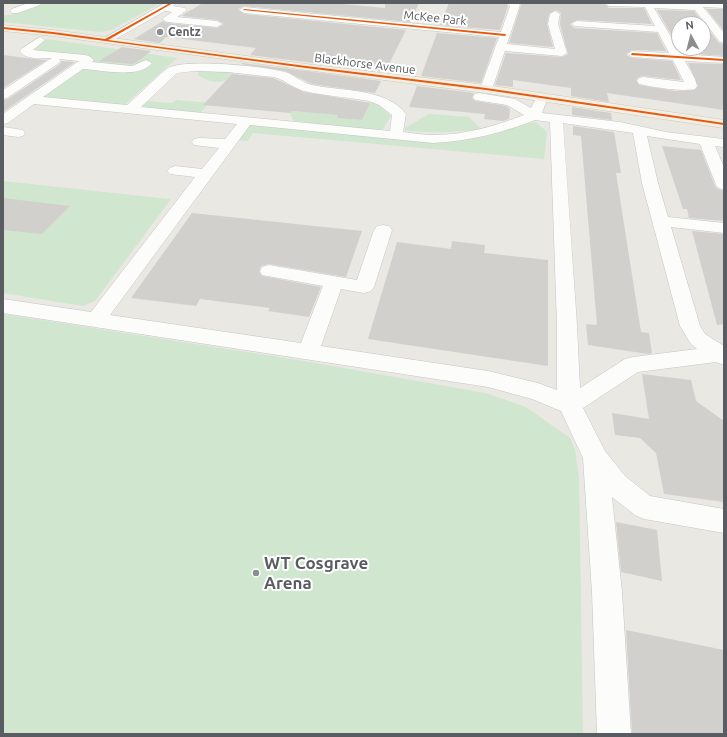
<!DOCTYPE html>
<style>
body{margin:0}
#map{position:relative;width:727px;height:737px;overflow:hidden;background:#e9e8e3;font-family:Ubuntu,sans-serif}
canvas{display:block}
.frame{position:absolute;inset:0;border:4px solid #595c61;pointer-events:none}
.north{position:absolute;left:671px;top:16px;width:40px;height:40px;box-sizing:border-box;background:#fff;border:1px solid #bdbec0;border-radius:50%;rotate:353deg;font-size:11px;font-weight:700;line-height:16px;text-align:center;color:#595c61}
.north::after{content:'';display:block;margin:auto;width:14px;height:18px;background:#8b8d8e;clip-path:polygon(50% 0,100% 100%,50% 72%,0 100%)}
</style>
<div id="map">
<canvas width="727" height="737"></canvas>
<div class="frame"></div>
<div class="north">N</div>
</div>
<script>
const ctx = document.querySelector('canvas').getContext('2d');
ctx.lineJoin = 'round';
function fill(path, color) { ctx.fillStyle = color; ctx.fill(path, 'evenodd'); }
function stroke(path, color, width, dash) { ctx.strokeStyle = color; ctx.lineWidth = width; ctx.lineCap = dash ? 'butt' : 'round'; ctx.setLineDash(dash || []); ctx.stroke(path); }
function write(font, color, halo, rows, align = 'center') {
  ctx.font = font + ' Ubuntu,sans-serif'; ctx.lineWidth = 4; ctx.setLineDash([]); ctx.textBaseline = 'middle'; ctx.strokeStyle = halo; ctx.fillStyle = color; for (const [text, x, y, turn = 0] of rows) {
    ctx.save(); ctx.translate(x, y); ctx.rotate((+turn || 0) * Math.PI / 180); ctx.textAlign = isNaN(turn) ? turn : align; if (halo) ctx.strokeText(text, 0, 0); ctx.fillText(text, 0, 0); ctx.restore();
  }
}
fill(new Path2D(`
 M 40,3 L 161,3 L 111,30 L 101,32 L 3,22 L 3,15 L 11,15 Z
 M 47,39 L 177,58 L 120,109 L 32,100 L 88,60 L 36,55 L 27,48 Z
 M 198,69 L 235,71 C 232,74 229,78 226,80 C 217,85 205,80 198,75 Z
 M 176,100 L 210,103 L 200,113 L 147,108 L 142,106 L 147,101 L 172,103 Z
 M 371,101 L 380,105 L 391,116 L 383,129 L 377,131 L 293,121 L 290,113 L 292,111 L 338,115 L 337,118 L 362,120 Z
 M 429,114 L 469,117 L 481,129 C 455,132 431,134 405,130 L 405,128 Z
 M 526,122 L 537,123 L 547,132 L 544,159 L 253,133 L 248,141 L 235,140 L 248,124 L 435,140 Z
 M 3,181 L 160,198 L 171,199 L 95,301 L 83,306 L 3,293 Z
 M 3,314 L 298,360 L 485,393 L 526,407 L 570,438 L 575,450 L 579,477 L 583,734 L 3,734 Z`), '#d0e6ce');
fill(new Path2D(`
 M 203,3 L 333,3 L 385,8 L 385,3 L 419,3 L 410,22 L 244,6 L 238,9 L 244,14 L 406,30 L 385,72 L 250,55 L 256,48 L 166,37 L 160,43 L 134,39 L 163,21 L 167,23 L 217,28 L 223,25 L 223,23 L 217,20 L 181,16 Z
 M 449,3 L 506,3 L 508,6 L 500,30 L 440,25 Z
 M 520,3 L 603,3 L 609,8 L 644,8 L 652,24 L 577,20 L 570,24 L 574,28 L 657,33 L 666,51 L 632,50 L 626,55 L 632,58 L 672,61 L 681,80 L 643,76 L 639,77 L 636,80 L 639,85 L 675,91 L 695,90 L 698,86 L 688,63 L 724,64 L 724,110 L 607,93 L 609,102 L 571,96 L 571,88 L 513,80 L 513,87 L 495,85 L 506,53 L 562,57 L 568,54 L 560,24 L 561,13 L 556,10 L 549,14 L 547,24 L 553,47 L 509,43 L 521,5 Z
 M 706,9 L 724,9 L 724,31 Z
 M 657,10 L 694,11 L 719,43 L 724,44 L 724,56 L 682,53 L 679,48 L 703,48 L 703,24 L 679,24 L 679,48 Z
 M 437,33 L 497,38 L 481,83 L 421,76 Z
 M 122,47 L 151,51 L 137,62 L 132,64 L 99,61 Z
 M 3,55 L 34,59 L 47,60 L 3,88 Z
 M 62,61 L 75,62 L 3,112 L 3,100 L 8,99 L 60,64 Z
 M 242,63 L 306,71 L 381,81 L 375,93 L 312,84 L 285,71 L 241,64 Z
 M 232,74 L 273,78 L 304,92 L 370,103 L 362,120 L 337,118 L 338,115 L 292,111 L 290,113 L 203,105 Z
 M 417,86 L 474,93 L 472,98 L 475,101 L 506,106 L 510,109 L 509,119 L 503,121 L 484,119 L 485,114 L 409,107 Z
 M 572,107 L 611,113 L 612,120 L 572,115 Z
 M 573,126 L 614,132 L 621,173 L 616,173 L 641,332 L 649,333 L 652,353 L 648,354 L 588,345 L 586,324 L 597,325 L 581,136 L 573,135 Z
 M 662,146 L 701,150 L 715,186 L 718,189 L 724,191 L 724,221 L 689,218 L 687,209 L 683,209 Z
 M 3,198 L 70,206 L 42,234 L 3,230 Z
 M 192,213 L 362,231 L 346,277 L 269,264 L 261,266 L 259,272 L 262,276 L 321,287 L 309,317 L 268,311 L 270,308 L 200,299 L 196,306 L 131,298 Z
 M 692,231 L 724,234 L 724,324 L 717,325 Z
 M 452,241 L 485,245 L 484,253 L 548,260 L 548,366 L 368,339 L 397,242 L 451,249 Z
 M 642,374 L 691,380 L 696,401 L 724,421 L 724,502 L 664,494 L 656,453 L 640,438 L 615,435 L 612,413 L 649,419 Z
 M 616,522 L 657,530 L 662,581 L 621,572 Z
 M 626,630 L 724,650 L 724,734 L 632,734 Z`), '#d1d0cd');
const minor = new Path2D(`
 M 28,3 L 42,3 L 40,5 L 18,13 L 12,13 L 10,11 L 12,9 Z
 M 165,3 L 177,3 L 173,6 L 185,8 L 187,10 L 177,17 L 217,21 L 222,24 L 217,27 L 167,22 L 162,19 L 172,12 L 165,11 L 110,42 L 106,43 L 101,40 Z
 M 507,3 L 518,3 L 520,5 L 507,44 L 555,49 L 548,24 L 550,14 L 555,11 L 560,14 L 558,24 L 567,53 L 562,56 L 505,51 L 492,89 L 490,92 L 482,92 L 480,89 L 499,37 L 244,13 L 239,10 L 244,7 L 501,32 L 510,6 Z
 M 604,3 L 724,3 L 724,8 L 703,7 L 724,33 L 724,43 L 720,42 L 695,10 L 654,8 L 681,54 L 724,57 L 724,63 L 685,61 L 695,79 L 697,86 L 695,89 C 680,92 654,87 639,84 L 637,81 L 639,78 L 643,77 L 684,82 L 673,60 L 632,57 L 627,54 L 632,51 L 669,53 L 658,32 L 574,26 L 572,24 L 574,22 L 577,21 L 655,26 L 645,7 L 609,6 Z
 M 40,37 L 45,40 L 33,50 L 85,55 L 89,56 L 94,60 L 92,62 L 132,66 L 146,60 L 152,63 C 140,79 101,70 83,69 L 43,97 L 127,105 C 136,98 163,70 170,67 C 191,59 263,66 285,72 C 295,75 302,83 312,85 C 340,91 387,88 406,114 L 403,132 C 413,133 424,135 434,135 C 465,135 495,126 524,115 L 507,105 L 475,100 L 473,97 L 475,94 L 479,93 L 515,99 L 531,108 L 538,94 L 546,94 L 548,97 L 542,113 L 620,122 L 666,132 L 724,139 L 724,147 L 715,146 L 724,167 L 724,190 L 719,188 L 716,185 L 700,144 L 647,136 L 658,183 L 668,217 L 724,223 L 724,233 L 671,227 L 700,326 L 705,334 L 724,346 L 724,365 L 716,362 L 638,372 L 583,408 L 605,451 L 625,476 L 650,496 L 724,509 L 724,533 L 644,519 L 635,515 L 612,497 L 622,592 L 631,734 L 597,734 L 592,592 L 583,458 L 561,411 L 532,399 L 488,387 L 3,313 L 3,299 L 91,312 L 195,177 L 170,174 L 167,171 L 170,168 L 175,166 L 202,169 L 219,148 L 194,145 L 192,142 L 194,139 L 199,138 L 225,139 L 237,124 L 34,104 L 8,123 L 3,124 L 3,114 L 79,61 L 59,59 L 61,61 L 59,63 L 7,98 L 3,99 L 3,90 L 52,58 C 42,58 24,60 20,51 L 21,49 ZM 195,71 L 227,72 L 273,77 C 284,79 293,88 304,91 C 325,96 348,97 369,101 L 379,105 L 392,115 L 390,131 L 141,107 L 177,73 ZM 535,120 L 550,122 L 557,325 L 557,390 L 538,383 L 488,371 L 321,346 L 341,289 L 364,293 L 371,291 L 374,287 L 392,230 L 389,226 L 383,225 L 377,226 L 374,230 L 357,280 L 269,265 L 262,267 L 260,271 L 262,275 L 323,286 L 301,343 L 110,315 L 250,125 L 433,143 C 469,141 502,133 535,120 ZM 563,123 L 633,133 L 642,183 L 680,326 L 691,344 L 697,349 L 633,357 L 625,359 L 580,388 L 577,325 Z
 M 3,127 L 23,130 L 25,133 L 23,136 L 18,137 L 3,135 Z`);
const major = new Path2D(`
 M 3,25 L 53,30 L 306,64 L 486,85 L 724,120 L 724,128 L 486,93 L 306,70 L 53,36 L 3,31 Z`);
stroke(minor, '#c5c5c4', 1);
stroke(major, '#d1c9b0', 1);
fill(minor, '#fcfcfb');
fill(major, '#f2f0e6');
fill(new Path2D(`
 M 170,3 L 173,3 L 108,40 L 306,66 L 486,88 L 724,123 L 724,125 L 486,90 L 306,68 L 53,34 L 3,29 L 3,27 L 53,32 L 105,39 Z
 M 244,9 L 505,34 L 506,35 L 505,36 L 243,10 Z
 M 632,53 L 724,59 L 724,61 L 631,55 Z`), '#e8590c');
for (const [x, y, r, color] of [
 [160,32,4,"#8b8d8e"],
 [256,573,4,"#8b8d8e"]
]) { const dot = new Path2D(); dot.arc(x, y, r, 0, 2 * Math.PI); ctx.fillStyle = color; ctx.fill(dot); stroke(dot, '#fff', 1.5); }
write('12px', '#595c61', '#fff', [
 ["McKee Park",435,18,6],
 ["Blackhorse Avenue",365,64,7]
]);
write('bold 12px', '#595c61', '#fff', [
 ["Centz",168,32]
], 'left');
write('bold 17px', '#595c61', '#fff', [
 ["WT Cosgrave",264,563],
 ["Arena",264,583]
], 'left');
</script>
